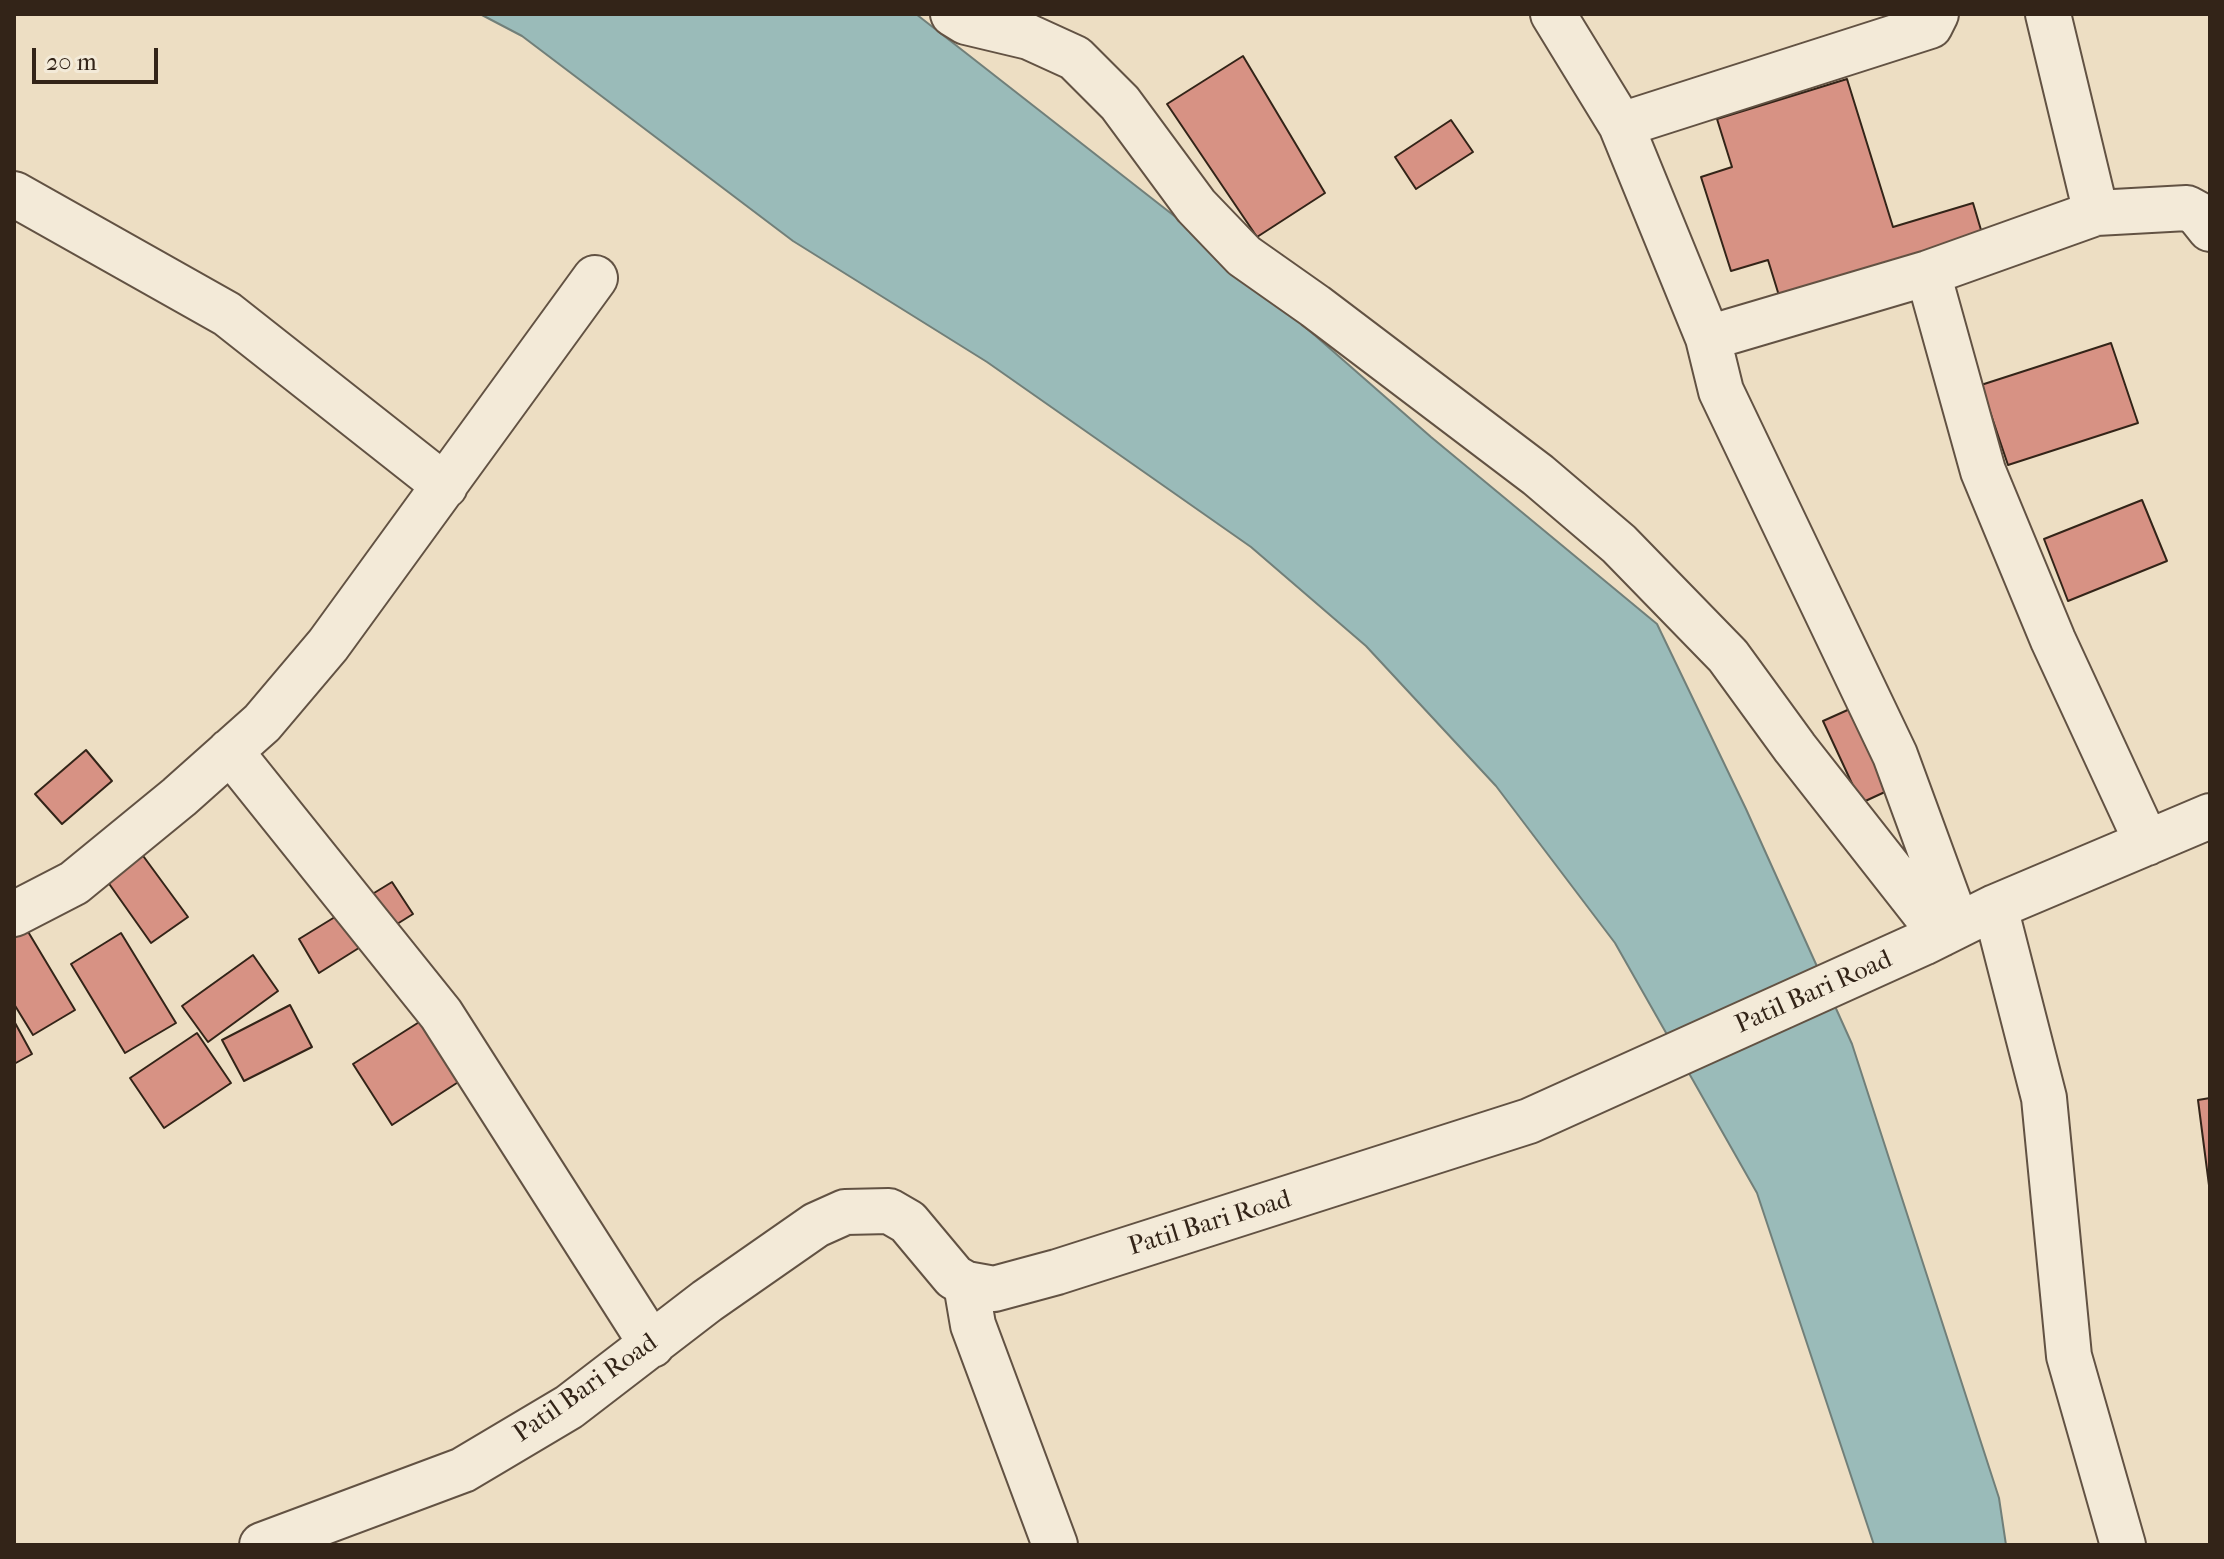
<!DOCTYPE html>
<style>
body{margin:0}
#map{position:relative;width:2224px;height:1559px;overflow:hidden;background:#eddec3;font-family:"IM FELL French Canon",serif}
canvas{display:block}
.frame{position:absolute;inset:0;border:16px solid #332418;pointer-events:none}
.scale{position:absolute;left:32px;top:48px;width:126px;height:36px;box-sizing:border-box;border:4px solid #332418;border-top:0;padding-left:10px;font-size:24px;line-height:28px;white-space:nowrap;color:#332418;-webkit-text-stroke:6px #f3ead8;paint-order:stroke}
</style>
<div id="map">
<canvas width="2224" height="1559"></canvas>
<div class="frame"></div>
<div class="scale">20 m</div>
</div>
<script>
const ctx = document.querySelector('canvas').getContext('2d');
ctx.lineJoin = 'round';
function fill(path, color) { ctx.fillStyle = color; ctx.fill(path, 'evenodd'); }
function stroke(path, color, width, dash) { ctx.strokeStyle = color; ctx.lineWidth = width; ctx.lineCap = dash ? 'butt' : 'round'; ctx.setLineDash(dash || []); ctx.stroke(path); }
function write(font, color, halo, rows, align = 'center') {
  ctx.font = font + ' "IM FELL French Canon",serif'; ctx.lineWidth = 8; ctx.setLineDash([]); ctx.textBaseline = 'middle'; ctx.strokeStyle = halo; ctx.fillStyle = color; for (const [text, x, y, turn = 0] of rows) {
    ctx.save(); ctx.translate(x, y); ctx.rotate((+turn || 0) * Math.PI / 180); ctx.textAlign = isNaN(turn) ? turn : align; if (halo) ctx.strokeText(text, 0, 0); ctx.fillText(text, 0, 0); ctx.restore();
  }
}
const water = new Path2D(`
 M 480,14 L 916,14 L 1214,247 L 1431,437 L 1657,624 L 1746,809 L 1852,1044 L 1999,1498 L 2006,1545 L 1874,1545 L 1757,1193 L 1615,943 L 1496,786 L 1366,646 L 1251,547 L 987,362 L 793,241 L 522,36 Z`);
fill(water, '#9abbb9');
stroke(water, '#717f79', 2);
const building = new Path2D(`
 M 1243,56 L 1325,193 L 1257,237 L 1167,104 Z
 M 1847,79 L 1893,227 L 1973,203 L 1984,240 L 1785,315 L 1768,260 L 1731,271 L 1701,177 L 1732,167 L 1717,119 Z
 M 1451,120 L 1473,152 L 1416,189 L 1395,157 Z
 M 2111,343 L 2138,423 L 2008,465 L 1981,385 Z
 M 2142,500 L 2167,561 L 2068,601 L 2044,539 Z
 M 1861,704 L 1900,785 L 1861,803 L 1823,721 Z
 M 86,750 L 112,781 L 62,824 L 35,794 Z
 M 141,853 L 188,917 L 151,943 L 105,878 Z
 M 392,882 L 413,914 L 319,973 L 299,939 Z
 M 27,930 L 75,1010 L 33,1035 L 14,1004 L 14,938 Z
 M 121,933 L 176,1023 L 125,1053 L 71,964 Z
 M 253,955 L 278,991 L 208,1042 L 182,1006 Z
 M 290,1005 L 312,1047 L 244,1081 L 222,1040 Z
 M 424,1019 L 463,1079 L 392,1125 L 353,1064 Z
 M 14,1021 L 32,1054 L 14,1064 Z
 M 197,1033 L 231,1083 L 164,1128 L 130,1078 Z
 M 2210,1098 L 2210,1193 L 2198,1100 Z`);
fill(building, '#d79284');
stroke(building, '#332418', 2);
const minor = new Path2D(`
 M 953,14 L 966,22 L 1029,37 L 1075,58 L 1120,103 L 1196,206 L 1244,256 L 1315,306 L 1538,475 L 1619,544 L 1728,656 L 1795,748 L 1941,934
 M 1553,14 L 1621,125 L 1708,338 L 1721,391 L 1895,755 L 1957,924
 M 2048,14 L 2096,213
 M 1621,125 L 1930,26 L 1936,14
 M 14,194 L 227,314 L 445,486
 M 1928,273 L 1983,471 L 2053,640 L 2147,843
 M 1708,338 L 1928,273 L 2096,213 L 2187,208 L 2198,214 L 2210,229
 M 230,751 L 441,1014 L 652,1345
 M 1995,907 L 2044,1098 L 2069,1356 L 2123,1545
 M 14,914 L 74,883 L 179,797 L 262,723 L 328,645 L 595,278
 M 262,1545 L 463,1470 L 569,1407 L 707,1301 L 816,1225 L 845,1212 L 889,1211 L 908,1222 L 954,1277 L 966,1284 L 994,1289 L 1057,1272 L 1529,1121 L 1923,943 L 1995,907 L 2210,816`);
const tertiary = new Path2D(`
 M 966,1284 L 973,1325 L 1055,1545`);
stroke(minor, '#625243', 48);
stroke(tertiary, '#625243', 48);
stroke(minor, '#f3ead8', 44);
stroke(tertiary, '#f3ead8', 44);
write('26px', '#332418', '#f3ead8', [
 ["Patil Bari Road",1814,993,-24],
 ["Patil Bari Road",1210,1224,-17],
 ["Patil Bari Road",586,1389,-35]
]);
</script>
